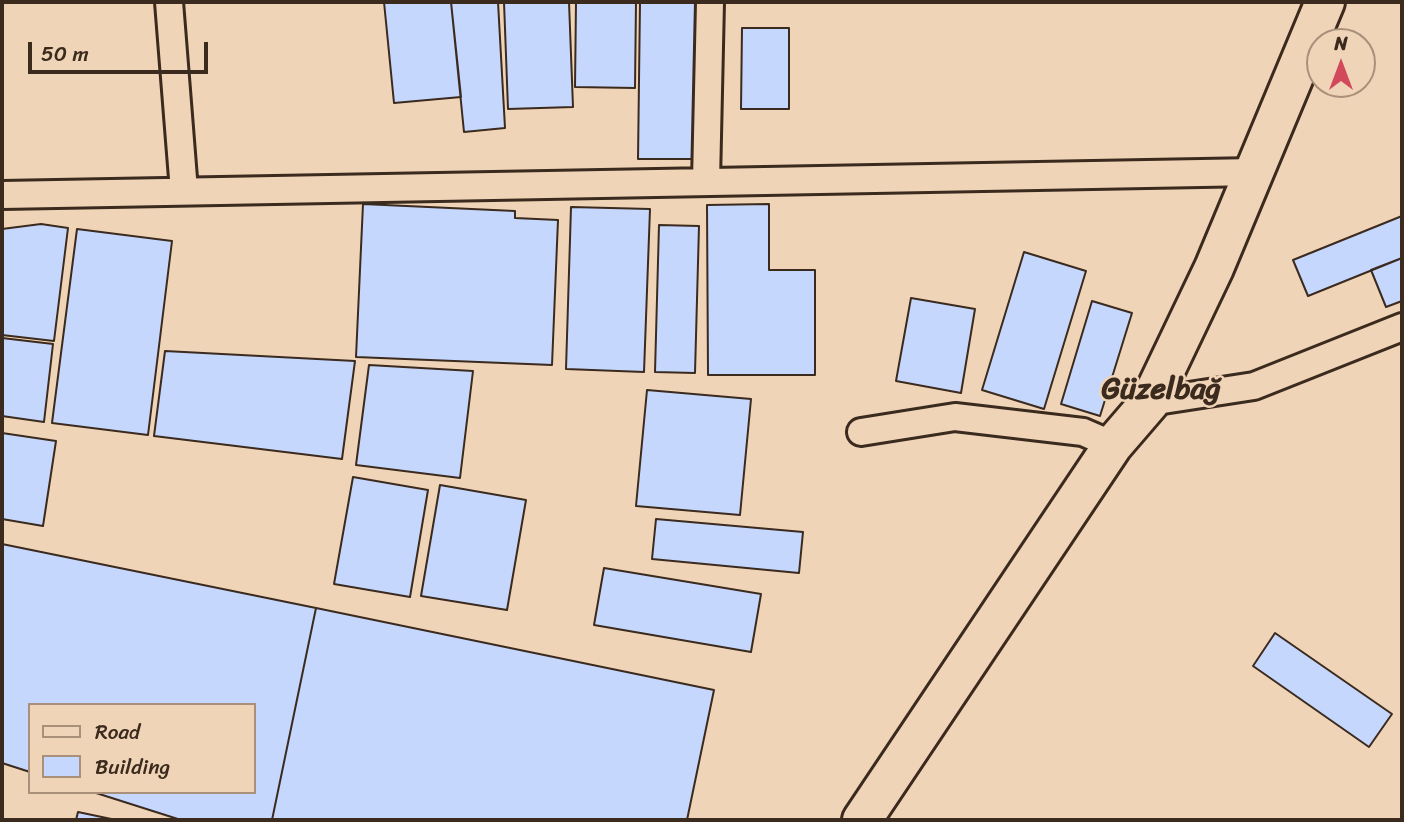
<!DOCTYPE html>
<meta charset="utf-8">
<style>
body{margin:0}
#map{position:relative;width:1404px;height:822px;overflow:hidden;background:#f0d4b7;font-family:Sriracha,sans-serif}
canvas{display:block}
.frame{position:absolute;inset:0;border:4px solid #3b2a1e;pointer-events:none}
.legend{position:absolute;left:28px;top:703px;width:228px;height:91px;box-sizing:border-box;background:#f0d4b7;border:2px solid #a8907a;margin:0;padding:9px 12px;list-style:none;font-size:21px;color:#3b2a1e}
.legend li{display:flex;align-items:center;gap:14px;height:35px}
.legend b{width:35px;border:2px solid #a8907a}
.north{position:absolute;left:1306px;top:28px;width:70px;height:70px;box-sizing:border-box;background:#f0d4b7;border:2px solid #a8907a;border-radius:50%;rotate:0deg;font-size:19px;font-weight:700;line-height:28px;text-align:center;color:#3b2a1e}
.north::after{content:'';display:block;margin:auto;width:24px;height:32px;background:#d1495b;clip-path:polygon(50% 0,100% 100%,50% 72%,0 100%)}
.scale{position:absolute;left:28px;top:42px;width:180px;height:32px;box-sizing:border-box;border:4px solid #3b2a1e;border-top:0;padding-left:9px;font-size:21px;line-height:24px;white-space:nowrap;color:#3b2a1e;-webkit-text-stroke:5px #f0d4b7;paint-order:stroke}
</style>
<div id="map">
<canvas width="1404" height="822"></canvas>
<div class="frame"></div>
<ul class="legend">
<li><b style="height:9px;background:#f0d4b7"></b>Road</li>
<li><b style="height:19px;background:#c5d7fd"></b>Building</li>
</ul>
<div class="north">N</div>
<div class="scale">50 m</div>
</div>
<script>
const ctx = document.querySelector('canvas').getContext('2d');
ctx.lineJoin = 'round';
function fill(path, color) { ctx.fillStyle = color; ctx.fill(path, 'evenodd'); }
function stroke(path, color, width, dash) { ctx.strokeStyle = color; ctx.lineWidth = width; ctx.lineCap = dash ? 'butt' : 'round'; ctx.setLineDash(dash || []); ctx.stroke(path); }
function write(font, color, halo, rows, align = 'center') {
  ctx.font = font + ' Sriracha,sans-serif'; ctx.lineWidth = 5; ctx.setLineDash([]); ctx.textBaseline = 'middle'; ctx.strokeStyle = halo; ctx.fillStyle = color; for (const [text, x, y, turn = 0] of rows) {
    ctx.save(); ctx.translate(x, y); ctx.rotate((+turn || 0) * Math.PI / 180); ctx.textAlign = isNaN(turn) ? turn : align; if (halo) ctx.strokeText(text, 0, 0); ctx.fillText(text, 0, 0); ctx.restore();
  }
}
const building = new Path2D(`
 M 384,2 L 451,2 L 461,97 L 394,103 Z
 M 451,2 L 498,2 L 505,128 L 464,132 Z
 M 504,2 L 569,2 L 573,107 L 508,109 Z
 M 576,2 L 636,2 L 635,88 L 575,87 Z
 M 640,2 L 707,2 L 705,159 L 638,159 Z
 M 742,28 L 789,28 L 789,109 L 741,109 Z
 M 363,204 L 515,211 L 515,218 L 558,220 L 552,365 L 356,357 Z
 M 769,204 L 769,270 L 815,270 L 815,375 L 708,375 L 707,205 Z
 M 571,207 L 650,209 L 644,372 L 566,369 Z
 M 1402,216 L 1402,258 L 1308,296 L 1293,260 Z
 M 41,224 L 68,228 L 54,341 L 2,335 L 2,229 Z
 M 659,225 L 699,226 L 695,373 L 655,372 Z
 M 77,229 L 172,241 L 148,435 L 52,423 Z
 M 1024,252 L 1086,271 L 1044,409 L 982,390 Z
 M 1402,258 L 1402,301 L 1386,307 L 1371,270 Z
 M 911,298 L 975,309 L 961,393 L 896,381 Z
 M 1092,301 L 1132,313 L 1100,416 L 1061,404 Z
 M 2,338 L 53,344 L 44,422 L 2,416 Z
 M 165,351 L 355,361 L 342,459 L 154,436 Z
 M 369,365 L 473,371 L 460,478 L 356,465 Z
 M 647,390 L 751,399 L 740,515 L 636,506 Z
 M 2,433 L 56,441 L 43,526 L 2,519 Z
 M 353,477 L 428,490 L 410,597 L 334,584 Z
 M 440,485 L 526,500 L 507,610 L 421,596 Z
 M 656,519 L 803,532 L 799,573 L 652,559 Z
 M 2,544 L 316,608 L 272,820 L 181,820 L 93,792 L 254,792 L 254,705 L 30,705 L 30,772 L 2,763 Z
 M 604,568 L 761,594 L 751,652 L 594,625 Z
 M 316,608 L 714,690 L 687,820 L 272,820 Z
 M 1275,633 L 1392,714 L 1369,747 L 1253,666 Z
 M 78,812 L 116,820 L 76,820 Z`);
fill(building, '#c5d7fd');
stroke(building, '#3b2a1e', 2);
const street = new Path2D(`
 M 169,2 L 184,191
 M 706,181 L 710,2
 M 2,195 L 1256,172
 M 1150,402 L 1254,386 L 1402,327
 M 861,432 L 955,417 L 1083,432 L 1113,445`);
const secondary = new Path2D(`
 M 862,820 L 1113,445 L 1150,402 L 1214,268 L 1325,2`);
stroke(street, '#3b2a1e', 32);
stroke(secondary, '#3b2a1e', 44);
stroke(street, '#f0d4b7', 26);
stroke(secondary, '#f0d4b7', 38);
write('bold 30px', '#3b2a1e', '#f0d4b7', [
 ["Güzelbağ",1161,390]
]);
</script>
